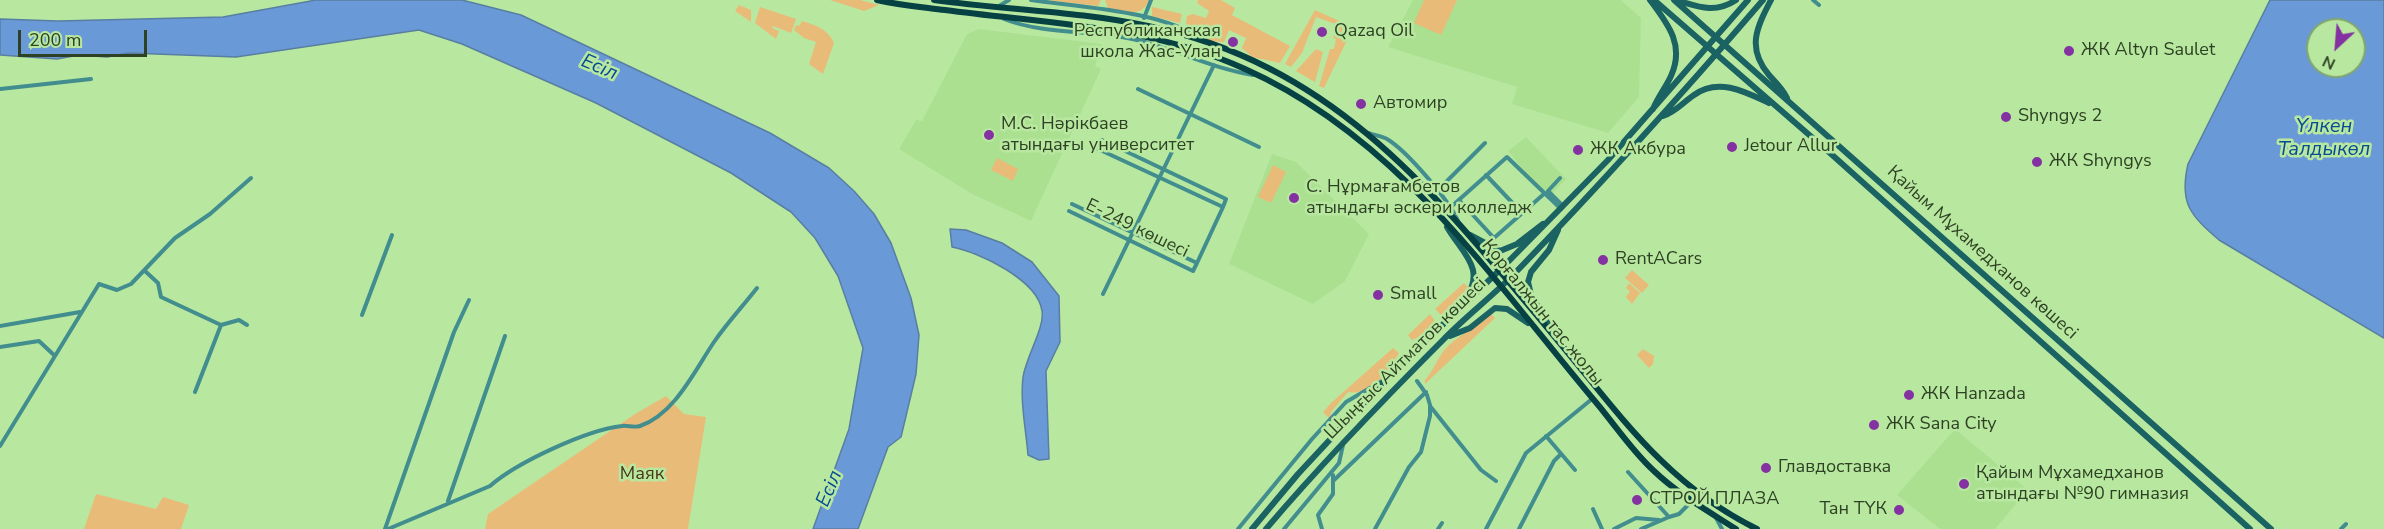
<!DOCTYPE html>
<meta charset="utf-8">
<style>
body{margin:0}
#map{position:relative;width:2384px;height:529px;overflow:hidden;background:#b8e8a0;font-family:"Nunito Sans",sans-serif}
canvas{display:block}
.north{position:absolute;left:2306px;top:18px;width:60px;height:60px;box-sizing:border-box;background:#b8e8a0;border:2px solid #81a56e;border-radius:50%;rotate:206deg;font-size:16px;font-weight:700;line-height:24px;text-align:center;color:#2e4124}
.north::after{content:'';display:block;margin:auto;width:21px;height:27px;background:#8432a2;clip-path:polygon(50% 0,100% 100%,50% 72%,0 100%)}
.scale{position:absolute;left:18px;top:30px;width:129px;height:27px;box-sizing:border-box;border:3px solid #2e4124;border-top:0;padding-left:8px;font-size:18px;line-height:21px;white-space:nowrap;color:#2e4124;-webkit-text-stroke:4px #b8e8a0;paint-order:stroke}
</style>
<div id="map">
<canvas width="2384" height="529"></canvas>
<div class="north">N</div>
<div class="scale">200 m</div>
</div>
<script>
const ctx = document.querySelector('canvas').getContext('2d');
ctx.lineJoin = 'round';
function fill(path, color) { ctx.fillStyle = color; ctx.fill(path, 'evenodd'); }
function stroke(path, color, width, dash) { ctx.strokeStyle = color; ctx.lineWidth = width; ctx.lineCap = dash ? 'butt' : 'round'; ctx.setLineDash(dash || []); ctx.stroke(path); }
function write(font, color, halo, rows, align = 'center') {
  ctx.font = font + ' "Nunito Sans",sans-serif'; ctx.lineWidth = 5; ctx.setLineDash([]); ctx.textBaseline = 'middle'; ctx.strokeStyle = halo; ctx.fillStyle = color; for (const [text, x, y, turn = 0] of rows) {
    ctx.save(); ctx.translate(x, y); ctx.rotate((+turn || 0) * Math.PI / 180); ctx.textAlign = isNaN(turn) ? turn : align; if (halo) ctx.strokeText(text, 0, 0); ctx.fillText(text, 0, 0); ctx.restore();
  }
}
fill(new Path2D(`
 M 1413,0 L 1621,0 L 1641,18 L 1639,97 L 1608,133 L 1512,104 L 1517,87 L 1388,47 Z
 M 979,29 L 1102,44 L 1095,66 L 1101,69 L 1031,221 L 972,194 L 899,149 L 916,120 L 922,121 L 967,34 Z
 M 1526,137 L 1566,179 L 1547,199 L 1508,151 Z
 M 1272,154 L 1296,162 L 1369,234 L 1345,281 L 1313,304 L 1229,264 Z
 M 1955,429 L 2028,490 L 1995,529 L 1940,529 L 1897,495 Z`), '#abe091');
fill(new Path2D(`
 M 830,0 L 860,0 L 879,5 L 864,11 Z
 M 1046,0 L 1101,0 L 1098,6 Z
 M 1105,0 L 1149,0 C 1141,19 1126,11 1108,8 Z
 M 1198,0 L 1221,0 L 1235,8 L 1232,15 L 1290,46 L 1280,63 L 1252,57 L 1242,48 L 1246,38 L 1229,30 L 1224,42 L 1211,41 L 1186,24 L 1187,16 L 1193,14 L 1206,18 L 1209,11 L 1197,3 Z
 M 1424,0 L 1457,0 L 1441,35 L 1414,23 Z
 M 739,5 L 751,10 L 751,22 L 735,11 Z
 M 760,7 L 796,19 L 791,33 L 773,26 L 772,28 L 779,31 L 776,39 L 755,23 Z
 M 1152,7 L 1182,14 L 1180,23 L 1152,16 Z
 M 1315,10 L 1339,21 L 1339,25 L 1343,27 L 1341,35 L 1348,38 L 1324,88 L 1319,86 L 1330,49 L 1334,49 L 1336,39 L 1333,38 L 1338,25 L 1316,17 L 1302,53 L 1291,67 L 1285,64 Z
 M 802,21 C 815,25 828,29 834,43 L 823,74 L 809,64 L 816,42 L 804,38 L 794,30 L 796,25 L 799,26 Z
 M 1316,49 L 1323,52 L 1315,82 L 1296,71 Z
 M 997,158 L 1018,169 L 1013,181 L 991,170 Z
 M 1273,165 L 1286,172 L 1271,203 L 1258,197 Z
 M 1632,270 L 1649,285 L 1642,293 L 1625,278 Z
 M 1464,283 L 1468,287 L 1459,303 L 1443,317 L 1435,309 Z
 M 1629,283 L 1640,293 L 1632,304 L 1626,297 L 1630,291 L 1626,288 Z
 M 1430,314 L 1437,324 L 1426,334 L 1412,340 L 1408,335 Z
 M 1491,314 L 1495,318 L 1425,384 L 1425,380 C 1435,369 1438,355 1449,345 C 1462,333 1477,328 1491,314 Z
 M 1393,348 L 1399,353 C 1389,370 1370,397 1348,392 L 1331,412 L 1330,419 L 1323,412 L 1331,403 Z
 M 1643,349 L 1654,356 L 1653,364 L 1649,368 L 1637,355 Z
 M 666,396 L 684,414 L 706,417 L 688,529 L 485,529 L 488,514 L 635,414 Z
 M 96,494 L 156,509 L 163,497 L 189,505 L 181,529 L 84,529 Z`), '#e9bb78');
const water = new Path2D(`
 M 316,0 L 462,0 L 521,15 L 770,133 L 829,168 L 854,191 L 874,214 L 891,243 L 911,298 L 919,335 L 916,374 L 901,437 L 888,447 L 858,529 L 813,529 L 849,429 L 863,348 L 838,276 L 815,238 L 791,212 L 731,173 L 596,103 L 462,44 L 419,30 L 236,57 L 129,53 L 107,57 L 79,55 L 57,59 L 0,55 L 0,19 L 58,21 L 223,17 Z
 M 2270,0 L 2384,0 L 2384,338 L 2219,240 C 2190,215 2179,203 2188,164 ZM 2318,30 L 2354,30 L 2354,66 L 2318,66 Z
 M 950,229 L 966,230 L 1002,243 L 1032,262 L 1059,296 L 1060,342 L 1046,371 L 1049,459 L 1039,460 L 1028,455 C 1026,430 1020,402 1023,377 C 1026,357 1045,327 1042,311 C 1038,280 979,252 952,247 Z`);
fill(water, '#6a99d7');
stroke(water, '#587fa1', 1.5);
stroke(new Path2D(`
 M 1031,0 C 1079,7 1165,11 1202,40
 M 1813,0 L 1819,5
 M 999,6 L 1009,0
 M 1144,18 L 1151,0
 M 1004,19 C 1048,36 1096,29 1141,41 C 1179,51 1214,69 1253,75
 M 0,89 L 91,79
 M 1138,89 L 1259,147
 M 1369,133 C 1374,135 1381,136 1387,139 C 1407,151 1449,200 1458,221
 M 1486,175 L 1522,213
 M 1560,178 L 1548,191 L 1563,206
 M 1437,191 L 1485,143
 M 1459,200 L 1494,238 L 1545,193
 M 1072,204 L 1197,263
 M 1452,206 L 1507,157 L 1561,209
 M 1069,211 L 1193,271 L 1197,263 L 1223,207 L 1226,199 L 1102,140 L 1098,149 L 1223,207
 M 145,271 L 158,283 L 161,297 L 221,325 L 239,320 L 247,325
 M 1103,294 L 1214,65
 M 362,315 L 392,235
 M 0,326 L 80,312
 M 0,347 L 39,341 L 55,356
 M 195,392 L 221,325
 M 1430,406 L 1481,470 L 1496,481
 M 1546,436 L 1575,470
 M 0,446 L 99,284 L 117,290 L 131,284 L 175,238 L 210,214 L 251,178
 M 1628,472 L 1669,517 L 1679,514 L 1699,494
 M 1333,481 L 1426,392
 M 448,501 L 505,336
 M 1593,509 L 1602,529
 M 1715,516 L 1722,529
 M 385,529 L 454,332 L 469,300
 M 388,529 L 490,486 C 516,463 586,430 622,426 C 627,425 634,428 640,426 C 675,414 695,370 714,342 C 727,323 743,306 757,288
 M 1238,529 L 1312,439 L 1346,402 L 1382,381
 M 1284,529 L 1339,463 L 1343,445
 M 1322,529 L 1318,515 L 1333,494 L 1333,475
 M 1375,529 L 1409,467 L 1421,452 L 1430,416 L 1430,405 L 1427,395 L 1417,381
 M 1438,529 L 1442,523
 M 1486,529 L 1526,453 L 1592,399
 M 1519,529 L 1554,461 L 1561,454
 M 1614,529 L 1636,518 L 1659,520
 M 1641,529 L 1669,517
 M 2341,529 L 2346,524`), '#428d8e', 4);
stroke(new Path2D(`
 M 1650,0 C 1668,24 1685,45 1671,76 C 1666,87 1658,97 1653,109
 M 1654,0 L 1830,153 L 2250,529
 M 1674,0 L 2271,529
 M 1676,0 C 1699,7 1715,14 1736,0
 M 1771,0 C 1757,27 1746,48 1769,75 C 1776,83 1782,88 1787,98
 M 1663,116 C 1677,111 1682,103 1694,95 C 1718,77 1746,92 1769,103
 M 1447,227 C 1462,253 1487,269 1465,299
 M 1470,235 L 1500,251 L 1517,244 L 1543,224
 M 1554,334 L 1531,295 L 1528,282 L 1531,272 L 1549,250 L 1558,230
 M 1450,336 L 1470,328 L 1495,308 L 1507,309 L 1528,323
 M 1252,529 L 1298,474 L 1388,377 L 1505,265 L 1608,160 L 1748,0
 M 1266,529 C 1322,463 1382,401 1443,340 C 1466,316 1493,296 1516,272 C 1601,184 1683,93 1763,0`), '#1b6262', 6);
stroke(new Path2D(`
 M 877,0 C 899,5 922,7 945,10 C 1049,24 1148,25 1245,69 C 1400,138 1494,282 1599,406 C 1617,428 1633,452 1654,471 C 1678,494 1708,511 1736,529
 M 934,0 C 1005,10 1078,11 1148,26 C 1337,65 1438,197 1554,336 C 1618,412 1665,484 1757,529`), '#064243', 6);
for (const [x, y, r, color] of [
 [1322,32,6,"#8432a2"],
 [1233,42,6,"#8432a2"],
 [2069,51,6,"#8432a2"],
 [1361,104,6,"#8432a2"],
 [2006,117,6,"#8432a2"],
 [989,135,6,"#8432a2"],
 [1732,147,6,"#8432a2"],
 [1578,150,6,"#8432a2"],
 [2037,162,6,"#8432a2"],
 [1294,198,6,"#8432a2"],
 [1603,260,6,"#8432a2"],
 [1378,295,6,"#8432a2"],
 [1909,395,6,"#8432a2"],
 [1874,425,6,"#8432a2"],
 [1766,468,6,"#8432a2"],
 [1964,484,6,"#8432a2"],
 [1637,500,6,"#8432a2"],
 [1899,510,6,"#8432a2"]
]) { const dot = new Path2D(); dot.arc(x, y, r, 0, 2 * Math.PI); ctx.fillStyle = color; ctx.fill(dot); stroke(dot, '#b8e8a0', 2); }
write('18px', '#2e4124', '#b8e8a0', [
 ["Республиканская",1221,32,"right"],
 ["школа Жас-Улан",1221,53,"right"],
 ["Qazaq Oil",1334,32],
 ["ЖК Altyn Saulet",2081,51],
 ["Автомир",1373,104],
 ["Shyngys 2",2018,117],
 ["М.С. Нәрікбаев",1001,125],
 ["атындағы университет",1001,146],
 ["Jetour Allur",1744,147],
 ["ЖК Акбура",1590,150],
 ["ЖК Shyngys",2049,162],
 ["С. Нұрмағамбетов",1306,188],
 ["атындағы әскери колледж",1306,209],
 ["RentACars",1615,260],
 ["Small",1390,295],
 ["ЖК Hanzada",1921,395],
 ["ЖК Sana City",1886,425],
 ["Главдоставка",1778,468],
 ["Қайым Мұхамедханов",1976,474],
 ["атындағы №90 гимназия",1976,495],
 ["СТРОЙ ПЛАЗА",1649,500],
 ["Тан ТҮК",1887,510,"right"]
], 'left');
write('18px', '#2e4124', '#b8e8a0', [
 ["Е-249 көшесі",1137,229,26],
 ["Қайым Мұхамедханов көшесі",1982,253,42],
 ["Қорғалжын тас жолы",1542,313,51],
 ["Шыңғыс Айтматов көшесі",1406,359,-45]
]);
write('18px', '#493415', '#b8e8a0', [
 ["Маяк",642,475]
]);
write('italic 20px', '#074b94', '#b8e8a0', [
 ["Есіл",599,68,23],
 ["Үлкен",2324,127],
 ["Талдыкөл",2324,150],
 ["Есіл",830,489,-67]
]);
</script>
